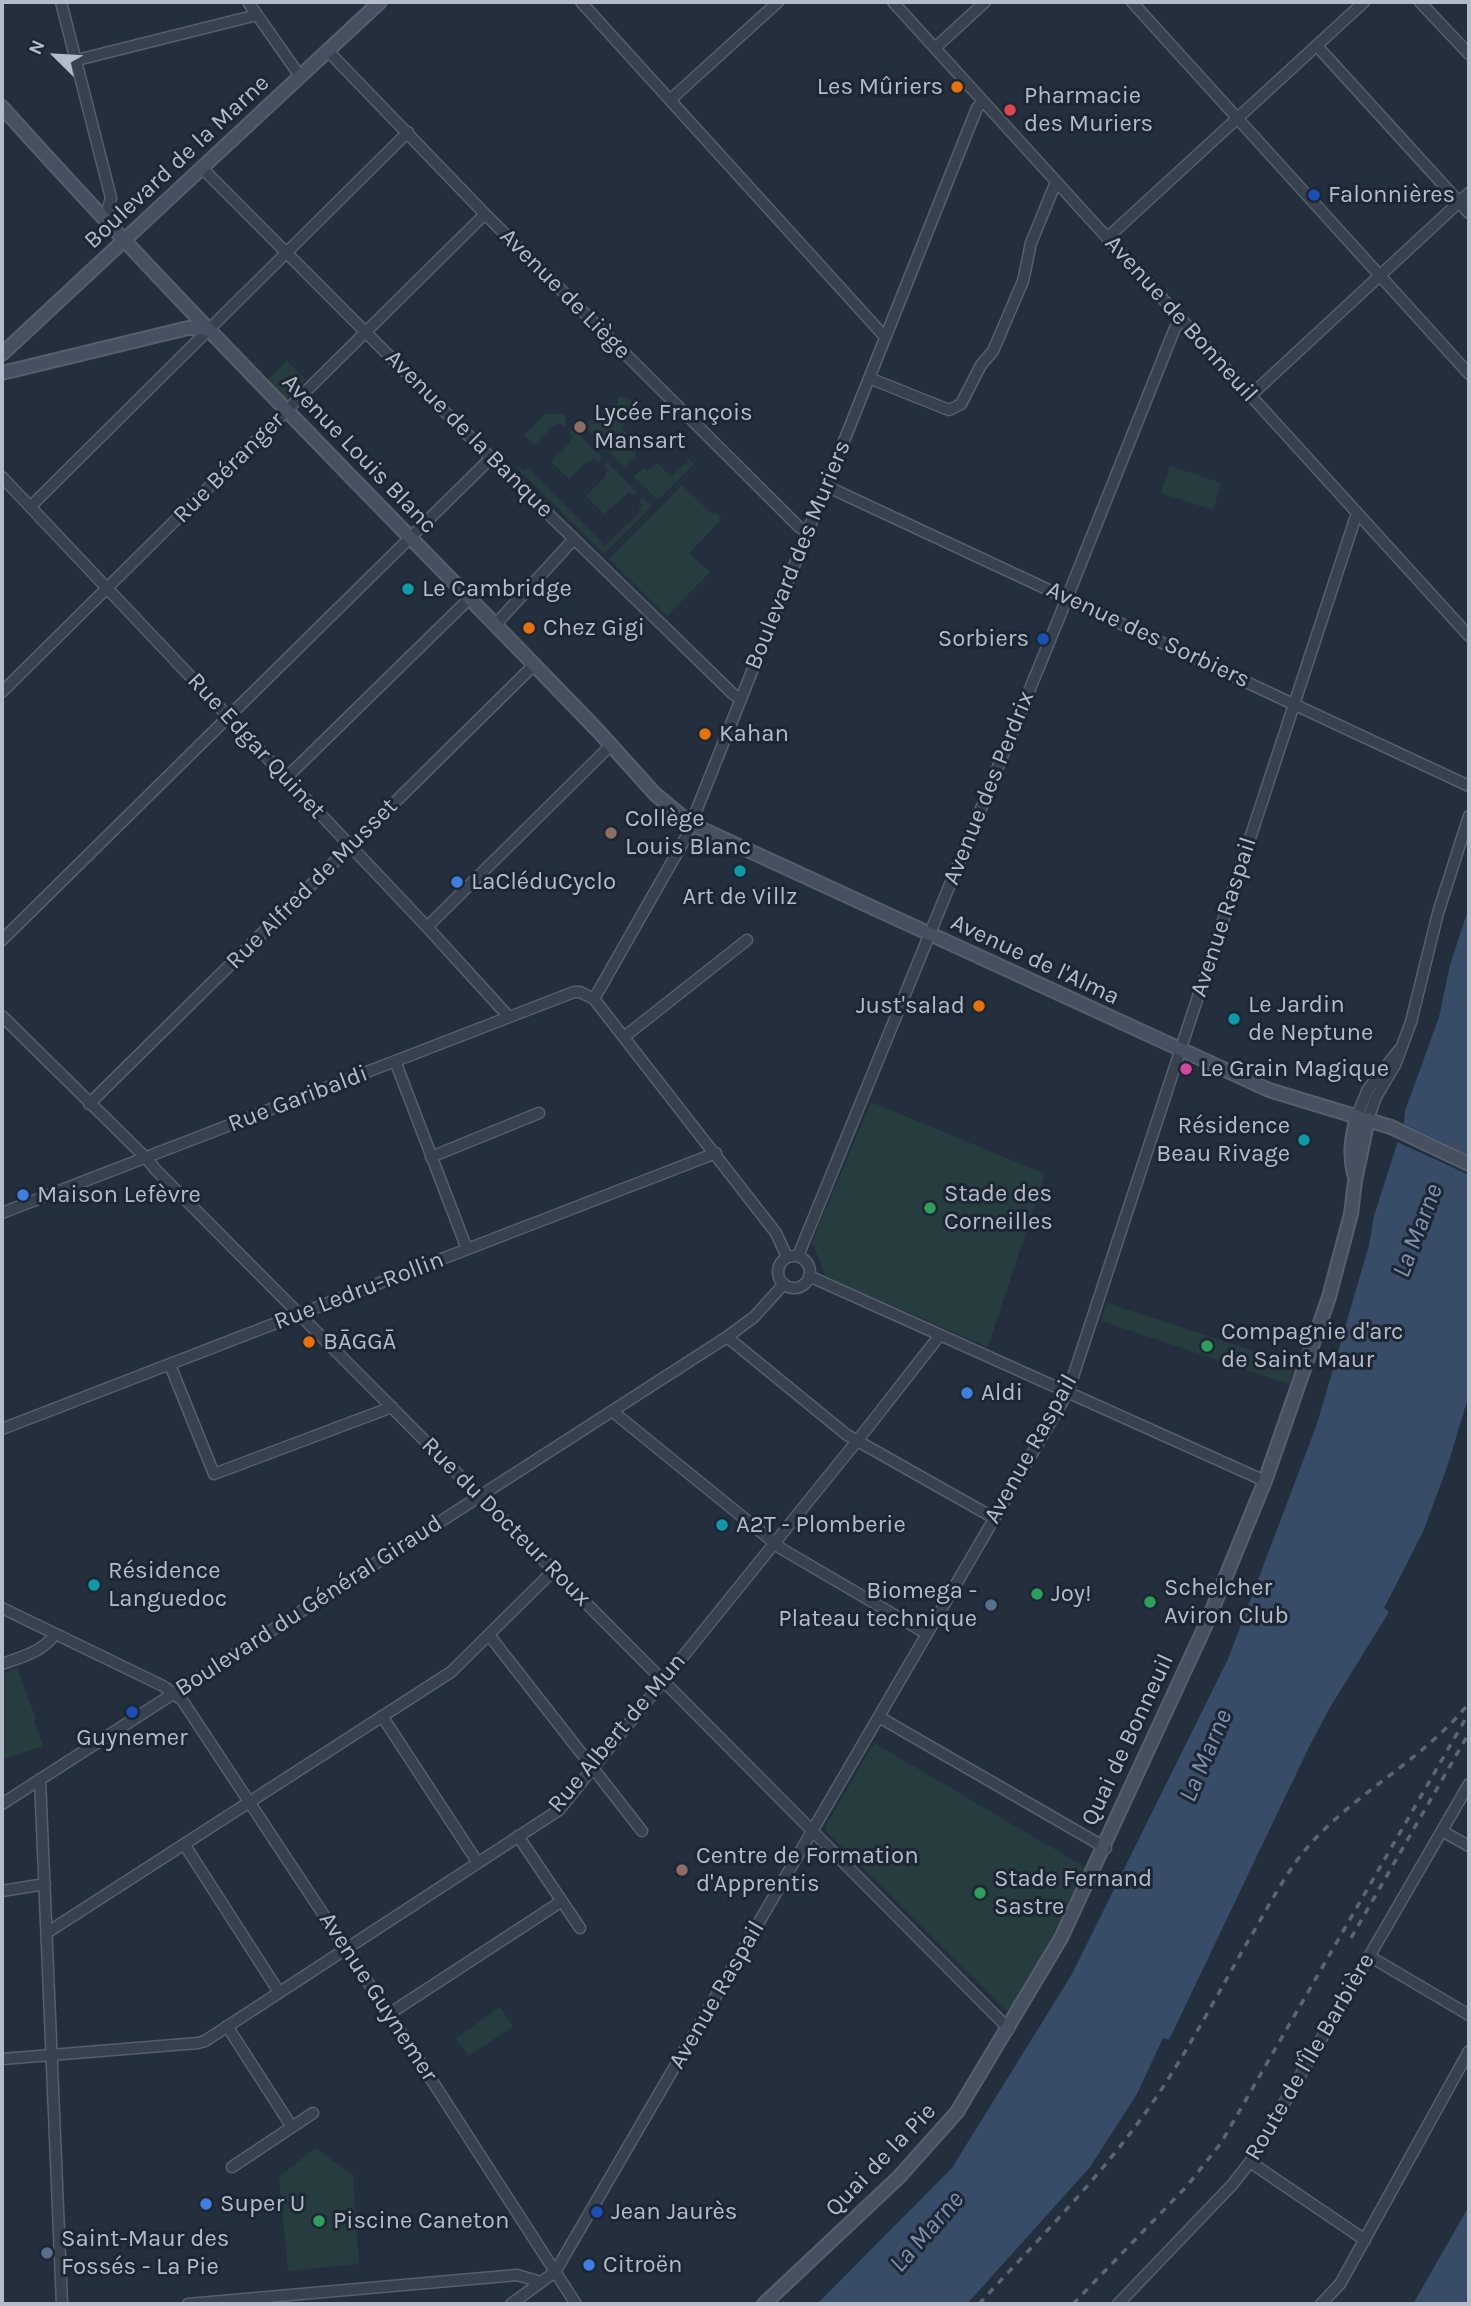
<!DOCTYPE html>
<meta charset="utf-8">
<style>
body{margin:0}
#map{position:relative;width:1471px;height:2306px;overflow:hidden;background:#242f3e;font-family:Karla,sans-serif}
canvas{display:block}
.frame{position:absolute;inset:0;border:4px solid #b4bcc9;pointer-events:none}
.north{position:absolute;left:21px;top:21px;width:70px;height:70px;-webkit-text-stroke:5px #1d2633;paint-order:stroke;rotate:294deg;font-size:19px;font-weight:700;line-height:28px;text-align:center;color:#b4bcc9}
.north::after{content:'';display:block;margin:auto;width:24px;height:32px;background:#b4bcc9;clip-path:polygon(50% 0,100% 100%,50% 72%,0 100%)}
</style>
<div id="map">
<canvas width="1471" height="2306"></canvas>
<div class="frame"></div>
<div class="north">N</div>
</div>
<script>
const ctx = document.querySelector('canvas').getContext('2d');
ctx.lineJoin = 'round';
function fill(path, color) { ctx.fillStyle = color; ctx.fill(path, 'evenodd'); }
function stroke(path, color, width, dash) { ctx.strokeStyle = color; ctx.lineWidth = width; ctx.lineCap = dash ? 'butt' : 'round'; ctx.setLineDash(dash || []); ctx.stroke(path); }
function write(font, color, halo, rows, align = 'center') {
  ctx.font = font + ' Karla,sans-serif'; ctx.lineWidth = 6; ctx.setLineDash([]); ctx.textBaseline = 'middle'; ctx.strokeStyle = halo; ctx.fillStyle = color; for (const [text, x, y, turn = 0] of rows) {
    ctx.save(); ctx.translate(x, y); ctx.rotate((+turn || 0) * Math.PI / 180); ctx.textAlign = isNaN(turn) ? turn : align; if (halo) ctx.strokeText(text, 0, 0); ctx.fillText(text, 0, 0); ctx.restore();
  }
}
fill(new Path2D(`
 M 287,361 L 305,379 L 286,400 L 268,380 Z
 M 618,397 L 627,397 L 638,408 L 632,418 L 627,412 L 611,412 L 611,404 L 618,404 Z
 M 545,414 L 565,414 L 566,425 L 564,427 L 559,423 L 553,426 L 534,445 L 524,435 Z
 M 590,420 L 620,421 L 625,424 L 622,428 L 637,443 L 635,445 L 638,448 L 634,452 L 636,455 L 624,467 L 586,428 L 585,423 Z
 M 573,429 L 602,457 L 599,462 L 594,458 L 590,462 L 588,461 L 569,479 L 551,462 L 570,443 L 569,441 L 573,436 L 569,432 Z
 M 683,453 L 694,464 L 658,500 L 634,477 L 644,467 L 647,471 L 657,463 L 672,477 L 688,461 Z
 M 608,463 L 637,492 L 634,496 L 629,492 L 604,514 L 586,496 L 605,477 L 604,475 L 608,471 L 604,466 Z
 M 518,465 L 524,471 L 527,468 L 605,546 L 640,512 L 638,510 L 643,505 L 639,501 L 642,498 L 650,504 L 651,507 L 604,554 L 516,467 Z
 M 1170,466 L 1221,483 L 1213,510 L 1161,493 Z
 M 682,485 L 712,514 L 716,513 L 722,519 L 689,553 L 710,572 L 667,616 L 609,559 Z
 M 871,1102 L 1045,1174 L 988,1347 L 826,1277 L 812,1242 Z
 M 1107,1303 L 1296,1365 L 1289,1384 L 1101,1321 Z
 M 17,1668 L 36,1719 L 34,1721 L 43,1746 L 2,1760 L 2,1674 Z
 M 874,1743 L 1085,1867 L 1053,1935 L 1011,2010 L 1005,2010 L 826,1831 L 826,1825 Z
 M 500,2007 L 513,2026 L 469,2056 L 456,2038 Z
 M 315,2148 L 353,2175 L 359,2264 L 288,2271 L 279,2177 Z`), '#263c3f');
fill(new Path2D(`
 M 1469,907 L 1469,1395 L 1447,1467 L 1423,1532 L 1384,1608 L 1389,1612 L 1329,1709 L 1308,1749 L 1169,2040 L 1163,2038 L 1137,2094 L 1090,2167 L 967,2304 L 817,2304 L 952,2168 L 1072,1974 L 1228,1659 L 1317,1424 L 1369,1245 L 1374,1216 L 1404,1122 L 1405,1111 L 1439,1017 L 1450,965 Z
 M 1469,2206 L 1469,2304 L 1413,2304 Z`), '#394c67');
fill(new Path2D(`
 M 1400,1122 L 1469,1155 L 1469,1175 L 1395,1141 Z`), '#242f3e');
const street = new Path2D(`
 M 61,2 L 111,198 L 105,218
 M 248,2 L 300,76
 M 581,2 L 885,337
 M 893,2 L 1469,636
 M 1132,2 L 1469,374
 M 1420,2 L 1469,54
 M 1317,46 L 1469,213
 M 935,48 L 985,2
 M 328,51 L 485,214 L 799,527 L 807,531
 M 77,60 L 257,15
 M 670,100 L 778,2
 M 201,167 L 491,458 L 733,694 L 740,699
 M 1107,238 L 1364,2
 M 869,378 L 949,410 L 961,404 L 981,365 L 993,351 L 1023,281 L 1031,243 L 1056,182
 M 1250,396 L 1469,193
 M 2,477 L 427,927 L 509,1017
 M 826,486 L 1469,786
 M 30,507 L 408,132
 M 495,625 L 574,539
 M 2,692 L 485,214
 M 286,778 L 470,598
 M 427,927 L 611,745
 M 2,940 L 491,458
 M 594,999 L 685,839 L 977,108 L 983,102
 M 2,1016 L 146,1158 L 156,1170 L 1009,2029
 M 624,1037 L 747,940
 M 395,1061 L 467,1249
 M 89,1104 L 534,665
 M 1357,1116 L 1368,1089 L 1399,1050
 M 1368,1119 L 1376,1097 L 1395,1065 L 1411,1022 L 1438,913 L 1469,816
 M 431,1157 L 539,1113
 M 2,1213 L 574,992 L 580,992 L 594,999 L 776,1233 L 787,1257
 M 798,1256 L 1061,613 L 1175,328 L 1182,321
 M778 1272a16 16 0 1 1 32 0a16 16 0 1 1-32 0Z
 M 809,1276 L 1265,1481
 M 727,1337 L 847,1435 L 994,1518
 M 170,1365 L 214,1474 L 392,1407
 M 612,1411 L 782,1549 L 927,1634
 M 2,1429 L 716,1153
 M 2,1608 L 163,1686 L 182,1700 L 389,2014 L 576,2304
 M 489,1635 L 642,1831
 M 2,1664 C 21,1657 43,1652 55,1634
 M 382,1716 L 478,1863
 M 879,1717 L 1106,1848
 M 40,1779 L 62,2304
 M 2,1804 L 727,1337 L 754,1317 L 784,1284
 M 1442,1831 L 1469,1846
 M 518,1836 L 580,1928
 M 184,1844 L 279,1992
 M 2,1891 L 45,1884
 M 48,1932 L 451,1672 L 554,1570
 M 1369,1956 L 1469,2015
 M 389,2014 L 562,1901
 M 227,2026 L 292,2127
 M 2,2059 L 198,2043 L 205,2041 L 559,1810 L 865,1431 L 940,1335
 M 1250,2162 L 1365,2240
 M 232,2167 L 313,2113
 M 188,2304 L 517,2275 L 541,2282
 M 511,2304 L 555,2272 L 1068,1392 L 1357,513
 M 1118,2304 L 1232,2185 L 1250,2162 L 1469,1784
 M 1321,2304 L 1340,2284 L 1469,2051`);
const secondary = new Path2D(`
 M 2,107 C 195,322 401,526 601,734 L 655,794 L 691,824 L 1269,1090 L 1391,1127 L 1469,1164
 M 2,354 L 380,2
 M 2,373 L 188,328 L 208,329
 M 1354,1174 C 1349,1153 1352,1137 1357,1116
 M 764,2304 L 899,2177 L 957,2112 L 1061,1938 L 1208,1620 L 1265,1481 L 1329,1297 L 1351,1214 L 1355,1181 L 1368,1119`);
stroke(street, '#565f6c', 13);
stroke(secondary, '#565f6c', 16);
stroke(street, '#38414e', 10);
stroke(secondary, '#465061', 12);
stroke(new Path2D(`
 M 1351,1938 L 1469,1733
 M 979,2304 C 1043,2234 1111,2167 1163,2087 C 1195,2038 1222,1986 1251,1936 C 1267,1909 1282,1880 1301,1855 C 1349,1795 1421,1763 1469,1703
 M 1073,2304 L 1187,2186 L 1221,2143 L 1466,1718`), '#5a6575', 3.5, [7, 7]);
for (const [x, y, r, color] of [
 [957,87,7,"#e8710a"],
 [1010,110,7,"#e0444e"],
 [1314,195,7,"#1a4fb4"],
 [580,427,7,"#8d6e63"],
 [408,589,7,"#0f9aa8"],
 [529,628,7,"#e8710a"],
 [1043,639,7,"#1a4fb4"],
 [705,734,7,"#e8710a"],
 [611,833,7,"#8d6e63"],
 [740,871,7,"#0f9aa8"],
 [457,882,7,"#3f7fe0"],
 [979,1006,7,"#e8710a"],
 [1234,1019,7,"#0f9aa8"],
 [1186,1069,7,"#d1479c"],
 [1304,1140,7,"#0f9aa8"],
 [23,1195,7,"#3f7fe0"],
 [930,1208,7,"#2e9e5b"],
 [309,1342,7,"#e8710a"],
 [1207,1346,7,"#2e9e5b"],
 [967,1393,7,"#3f7fe0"],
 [722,1525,7,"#0f9aa8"],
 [94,1585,7,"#0f9aa8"],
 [1037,1594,7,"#2e9e5b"],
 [1150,1602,7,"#2e9e5b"],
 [991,1605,7,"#5c6f8a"],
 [132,1712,7,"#1a4fb4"],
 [682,1870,7,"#8d6e63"],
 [980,1893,7,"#2e9e5b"],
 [206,2204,7,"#3f7fe0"],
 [597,2212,7,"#1a4fb4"],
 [319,2221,7,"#2e9e5b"],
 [47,2253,7,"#5c6f8a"],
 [589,2265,7,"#3f7fe0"]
]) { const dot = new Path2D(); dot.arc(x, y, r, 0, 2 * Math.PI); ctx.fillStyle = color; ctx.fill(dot); stroke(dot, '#1d2633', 2.5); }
write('24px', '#b4bcc9', '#1d2633', [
 ["Les Mûriers",943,87,"right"],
 ["Pharmacie",1024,96],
 ["des Muriers",1024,124],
 ["Falonnières",1328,195],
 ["Lycée François",594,413],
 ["Mansart",594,441],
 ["Le Cambridge",422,589],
 ["Chez Gigi",543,628],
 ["Sorbiers",1029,639,"right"],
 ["Kahan",719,734],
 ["Collège",625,819],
 ["Louis Blanc",625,847],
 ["LaCléduCyclo",471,882],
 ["Art de Villz",740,897,"center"],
 ["Le Jardin",1248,1005],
 ["de Neptune",1248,1033],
 ["Just'salad",965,1006,"right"],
 ["Le Grain Magique",1200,1069],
 ["Résidence",1290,1126,"right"],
 ["Beau Rivage",1290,1154,"right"],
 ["Stade des",944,1194],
 ["Corneilles",944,1222],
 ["Maison Lefèvre",37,1195],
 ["Compagnie d'arc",1221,1332],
 ["de Saint Maur",1221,1360],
 ["BĀGGĀ",323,1342],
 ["Aldi",981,1393],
 ["A2T - Plomberie",736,1525],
 ["Résidence",108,1571],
 ["Languedoc",108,1599],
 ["Schelcher",1164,1588],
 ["Aviron Club",1164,1616],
 ["Biomega -",977,1591,"right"],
 ["Plateau technique",977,1619,"right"],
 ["Joy!",1051,1594],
 ["Guynemer",132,1738,"center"],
 ["Centre de Formation",696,1856],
 ["d'Apprentis",696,1884],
 ["Stade Fernand",994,1879],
 ["Sastre",994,1907],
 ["Super U",220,2204],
 ["Jean Jaurès",611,2212],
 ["Piscine Caneton",333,2221],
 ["Saint-Maur des",61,2239],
 ["Fossés - La Pie",61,2267],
 ["Citroën",603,2265]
], 'left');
write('24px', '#b4bcc9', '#1d2633', [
 ["Boulevard de la Marne",177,162,-43],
 ["Avenue de Liège",565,294,45],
 ["Avenue de Bonneuil",1181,319,48],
 ["Avenue de la Banque",469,434,45],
 ["Avenue Louis Blanc",359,454,46],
 ["Rue Béranger",229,468,-45],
 ["Boulevard des Muriers",798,555,-68],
 ["Avenue des Sorbiers",1148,635,25],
 ["Rue Edgar Quinet",256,746,47],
 ["Avenue des Perdrix",989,788,-68],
 ["Rue Alfred de Musset",312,884,-45],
 ["Avenue Raspail",1224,917,-72],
 ["Avenue de l'Alma",1035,960,25],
 ["Rue Garibaldi",298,1099,-21],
 ["Rue Ledru-Rollin",359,1291,-21],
 ["Avenue Raspail",1031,1449,-61],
 ["Rue du Docteur Roux",506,1522,45],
 ["Boulevard du Général Giraud",309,1606,-33],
 ["Rue Albert de Mun",617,1733,-50],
 ["Quai de Bonneuil",1128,1740,-65],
 ["Avenue Raspail",717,1995,-60],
 ["Avenue Guynemer",378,1997,57],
 ["Route de l'Île Barbière",1310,2057,-60],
 ["Quai de la Pie",881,2160,-46]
]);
write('italic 26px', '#7c92b1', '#1d2633', [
 ["La Marne",1418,1231,-69],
 ["La Marne",1206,1756,-67],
 ["La Marne",927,2232,-49]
]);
</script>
